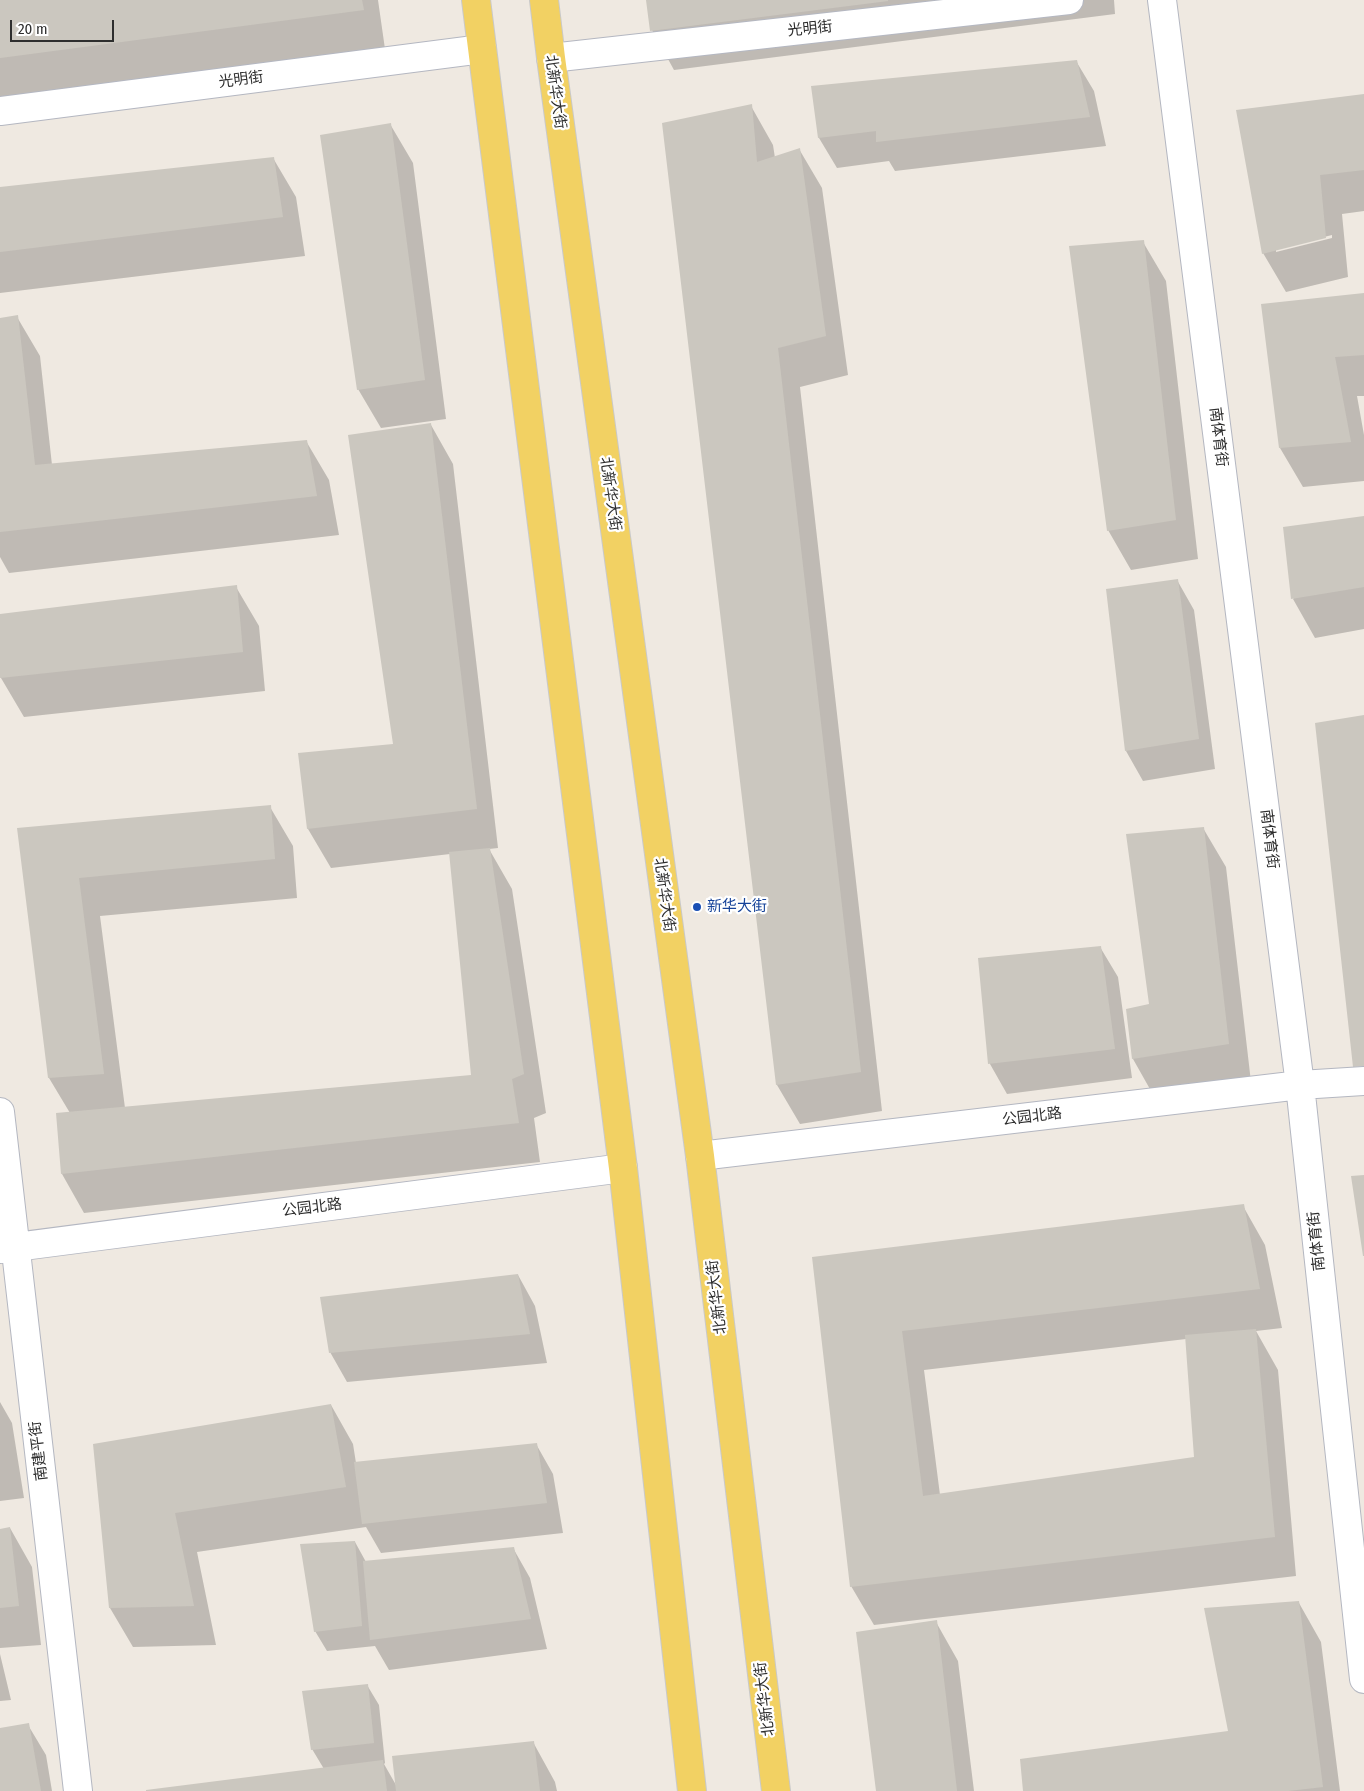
<!DOCTYPE html>
<meta charset="utf-8">
<style>
body{margin:0}
#map{position:relative;width:1364px;height:1791px;overflow:hidden;background:#efe9e1;font-family:"Fira Sans Condensed",sans-serif}
canvas{display:block}
.scale{position:absolute;left:10px;top:20px;width:104px;height:22px;box-sizing:border-box;border:2px solid #2e2e2e;border-top:0;padding-left:6px;font-size:15px;line-height:18px;white-space:nowrap;color:#2e2e2e;-webkit-text-stroke:4px #fff;paint-order:stroke}
</style>
<div id="map">
<canvas width="1364" height="1791"></canvas>
<div class="scale">20 m</div>
</div>
<script>
const ctx = document.querySelector('canvas').getContext('2d');
ctx.lineJoin = 'round';
function fill(path, color) { ctx.fillStyle = color; ctx.fill(path, 'evenodd'); }
function stroke(path, color, width, dash) { ctx.strokeStyle = color; ctx.lineWidth = width; ctx.lineCap = dash ? 'butt' : 'round'; ctx.setLineDash(dash || []); ctx.stroke(path); }
function write(font, color, halo, rows, align = 'center') {
  ctx.font = font + ' "Fira Sans Condensed","Noto Sans SC",sans-serif'; ctx.lineWidth = 4.5; ctx.setLineDash([]); ctx.textBaseline = 'middle'; ctx.strokeStyle = halo; ctx.fillStyle = color; for (const [text, x, y, turn = 0] of rows) {
    ctx.save(); ctx.translate(x, y); ctx.rotate((+turn || 0) * Math.PI / 180); ctx.textAlign = isNaN(turn) ? turn : align; if (halo) ctx.strokeText(text, 0, 0); ctx.fillText(text, 0, 0); ctx.restore();
  }
}
fill(new Path2D(`
 M 0,0 L 378,0 L 385,49 L 0,100 Z
 M 647,0 L 1114,0 L 1115,14 L 674,70 L 652,30 Z
 M 1076,61 L 1094,91 L 1106,146 L 895,171 L 889,161 L 837,168 L 819,138 L 812,87 Z
 M 1364,95 L 1364,211 L 1342,214 L 1348,277 L 1286,292 L 1263,253 ZM 1332,235 L 1332,238 L 1276,252 L 1276,249 Z
 M 751,106 L 773,145 L 775,158 L 799,149 L 822,188 L 848,375 L 800,387 L 882,1111 L 800,1124 L 777,1085 L 663,124 Z
 M 390,124 L 413,163 L 446,419 L 381,428 L 358,389 Z
 M 273,158 L 296,197 L 305,256 L 0,293 L 0,189 Z
 M 1143,242 L 1166,281 L 1198,559 L 1131,570 L 1108,530 Z
 M 1364,294 L 1364,396 L 1357,396 L 1364,435 L 1364,481 L 1303,487 L 1280,448 Z
 M 17,317 L 40,356 L 52,465 L 306,441 L 329,480 L 339,535 L 9,573 L 0,557 L 0,320 Z
 M 431,425 L 453,464 L 498,848 L 489,849 L 512,889 L 546,1113 L 534,1118 L 540,1162 L 84,1213 L 62,1174 L 70,1113 L 49,1078 L 18,830 L 270,807 L 293,846 L 297,898 L 100,916 L 125,1108 L 473,1076 L 450,854 L 331,868 L 308,829 L 299,754 L 394,745 Z
 M 1364,517 L 1364,629 L 1315,638 L 1293,599 Z
 M 1177,580 L 1194,610 L 1215,769 L 1143,781 L 1126,751 Z
 M 236,587 L 259,626 L 265,691 L 24,717 L 1,678 L 0,616 Z
 M 1203,828 L 1226,867 L 1251,1082 L 1155,1098 L 1133,1059 Z
 M 1100,947 L 1118,977 L 1132,1078 L 1007,1094 L 990,1064 L 980,959 Z
 M 1243,1206 L 1265,1245 L 1282,1328 L 1256,1331 L 1278,1370 L 1296,1576 L 874,1625 L 851,1586 L 813,1258 ZM 1186,1339 L 1195,1458 L 940,1495 L 924,1370 Z
 M 518,1275 L 535,1306 L 547,1363 L 347,1382 L 330,1352 Z
 M 0,1402 L 12,1423 L 24,1498 L 0,1501 Z
 M 331,1405 L 353,1444 L 356,1463 L 536,1444 L 553,1474 L 563,1533 L 381,1553 L 366,1527 L 197,1552 L 216,1645 L 133,1647 L 110,1608 L 95,1445 Z
 M 10,1528 L 32,1567 L 41,1645 L 0,1648 L 0,1530 Z
 M 355,1542 L 366,1562 L 513,1548 L 530,1578 L 547,1649 L 389,1670 L 375,1646 L 327,1651 L 315,1631 Z
 M 1299,1603 L 1321,1642 L 1340,1791 L 1025,1791 L 1229,1732 Z
 M 936,1622 L 958,1661 L 974,1791 L 877,1791 Z
 M 0,1654 L 11,1700 L 0,1701 Z
 M 367,1685 L 379,1705 L 385,1763 L 384,1764 L 396,1785 L 533,1742 L 555,1782 L 557,1791 L 146,1791 L 324,1769 L 312,1749 Z
 M 28,1725 L 46,1755 L 52,1791 L 0,1791 L 0,1729 Z`), '#0003');
fill(new Path2D(`
 M 0,0 L 362,0 L 364,10 L 0,58 Z
 M 646,0 L 888,0 L 888,1 L 650,31 Z
 M 1077,60 L 1090,117 L 876,142 L 876,131 L 818,138 L 811,86 Z
 M 1364,94 L 1364,170 L 1320,175 L 1326,238 L 1262,254 L 1236,110 Z
 M 752,104 L 757,162 L 800,148 L 826,336 L 778,348 L 861,1072 L 776,1085 L 662,123 Z
 M 391,123 L 425,380 L 357,390 L 320,135 Z
 M 274,157 L 283,217 L 0,252 L 0,187 Z
 M 1144,240 L 1176,520 L 1107,531 L 1069,246 Z
 M 1364,293 L 1364,355 L 1335,357 L 1351,442 L 1279,448 L 1261,304 Z
 M 18,315 L 35,465 L 307,440 L 317,496 L 0,532 L 0,318 Z
 M 431,423 L 477,809 L 307,829 L 298,753 L 393,744 L 348,435 Z
 M 1364,516 L 1364,587 L 1291,599 L 1283,527 Z
 M 1178,579 L 1199,739 L 1125,751 L 1106,589 Z
 M 237,585 L 243,652 L 0,678 L 0,614 Z
 M 1364,715 L 1364,1066 L 1353,1067 L 1315,723 Z
 M 271,805 L 275,859 L 79,878 L 104,1074 L 48,1078 L 17,828 Z
 M 1204,827 L 1229,1044 L 1132,1059 L 1126,1009 L 1149,1004 L 1126,834 Z
 M 490,848 L 524,1074 L 512,1079 L 519,1123 L 61,1174 L 56,1113 L 471,1075 L 449,852 Z
 M 1101,946 L 1115,1049 L 988,1064 L 978,958 Z
 M 1364,1175 L 1364,1256 L 1363,1256 L 1351,1176 Z
 M 1244,1204 L 1260,1289 L 902,1331 L 923,1496 L 1194,1457 L 1185,1335 L 1256,1329 L 1275,1537 L 850,1587 L 812,1257 Z
 M 518,1274 L 530,1334 L 329,1353 L 320,1297 Z
 M 331,1404 L 346,1487 L 175,1513 L 194,1606 L 109,1608 L 93,1444 Z
 M 537,1443 L 547,1503 L 362,1524 L 354,1462 Z
 M 10,1527 L 19,1606 L 0,1608 L 0,1529 Z
 M 355,1541 L 362,1626 L 314,1632 L 300,1544 Z
 M 514,1547 L 531,1619 L 370,1640 L 363,1561 Z
 M 1299,1601 L 1323,1787 L 1288,1791 L 1023,1791 L 1020,1759 L 1228,1731 L 1204,1608 Z
 M 937,1620 L 957,1791 L 876,1791 L 856,1632 Z
 M 368,1684 L 374,1743 L 311,1750 L 302,1691 Z
 M 29,1723 L 41,1791 L 0,1791 L 0,1728 Z
 M 534,1741 L 540,1791 L 396,1791 L 392,1756 Z
 M 383,1760 L 387,1791 L 146,1791 L 146,1790 Z`), '#cbc7bf');
const minor = new Path2D(`
 M 1162,0 L 1300,1085 L 1364,1679
 M 551,58 L 1069,0
 M 0,111 L 482,49
 M 0,1112 L 78,1791
 M 700,1156 L 1300,1085 L 1364,1081
 M 0,1249 L 623,1168`);
const major = new Path2D(`
 M 476,0 L 623,1168 L 692,1791
 M 544,0 L 551,58 L 700,1156 L 776,1791`);
stroke(minor, '#b4b7c1', 30);
stroke(major, '#c9c9c9', 30);
stroke(minor, '#fff', 28);
stroke(major, '#f2d163', 28);
for (const [x, y, r, color] of [
 [697,907,5,"#1a4fb4"]
]) { const dot = new Path2D(); dot.arc(x, y, r, 0, 2 * Math.PI); ctx.fillStyle = color; ctx.fill(dot); stroke(dot, '#fff', 2); }
write('15px', '#2e2e2e', '#fff', [
 ["光明街",810,29,-6],
 ["光明街",241,80,-7],
 ["北新华大街",555,92,82],
 ["南体育街",1218,437,83],
 ["北新华大街",610,494,82],
 ["南体育街",1269,839,83],
 ["北新华大街",664,895,82],
 ["公园北路",1032,1117,-7],
 ["公园北路",312,1208,-7],
 ["南体育街",1317,1241,-96],
 ["北新华大街",717,1297,-97],
 ["南建平街",39,1451,-97],
 ["北新华大街",765,1699,-97]
]);
write('15px', '#164399', '#fff', [
 ["新华大街",707,907]
], 'left');
</script>
